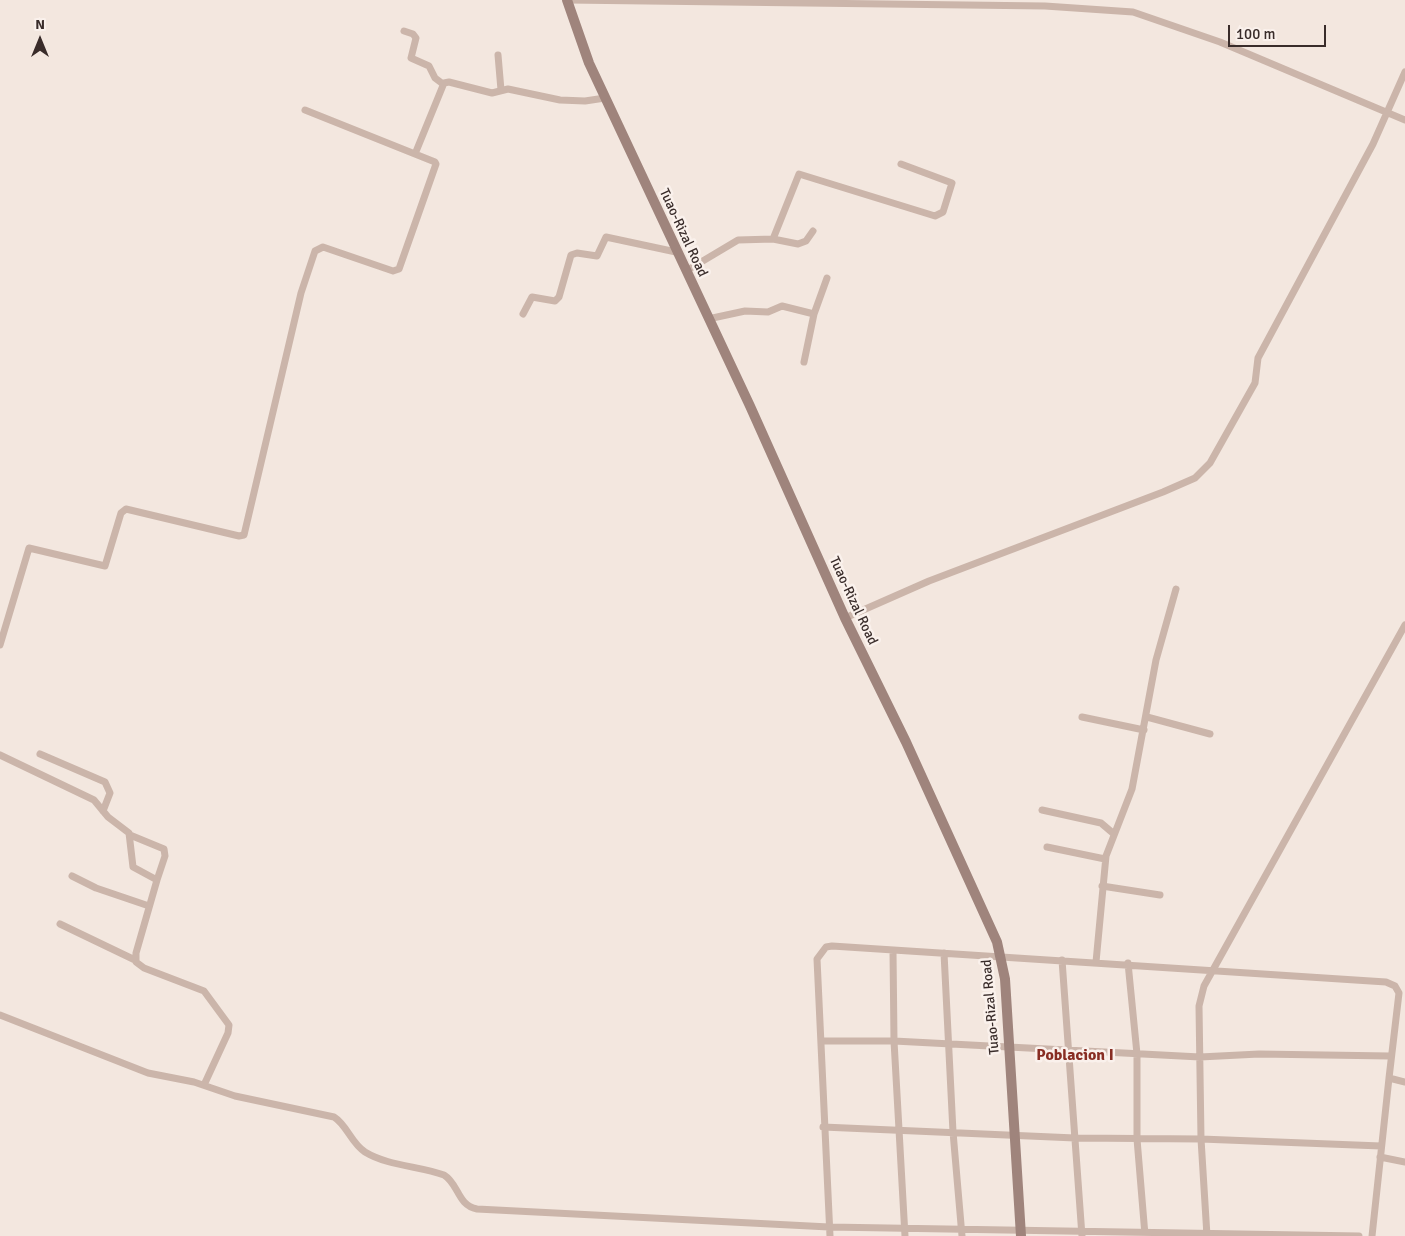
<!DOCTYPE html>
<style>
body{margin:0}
#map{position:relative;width:1405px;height:1236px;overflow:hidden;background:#f3e7df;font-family:Signika,sans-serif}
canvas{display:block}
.north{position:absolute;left:15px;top:15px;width:50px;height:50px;-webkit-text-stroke:4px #faf1ec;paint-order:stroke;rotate:0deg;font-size:14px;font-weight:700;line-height:20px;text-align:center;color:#392c2a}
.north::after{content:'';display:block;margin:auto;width:18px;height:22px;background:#392c2a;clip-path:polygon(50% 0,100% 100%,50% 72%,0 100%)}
.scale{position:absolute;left:1228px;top:25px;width:98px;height:22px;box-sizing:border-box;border:2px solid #392c2a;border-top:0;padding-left:6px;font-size:15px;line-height:18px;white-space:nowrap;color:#392c2a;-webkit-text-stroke:4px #faf1ec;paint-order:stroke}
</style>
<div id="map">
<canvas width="1405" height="1236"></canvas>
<div class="north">N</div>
<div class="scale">100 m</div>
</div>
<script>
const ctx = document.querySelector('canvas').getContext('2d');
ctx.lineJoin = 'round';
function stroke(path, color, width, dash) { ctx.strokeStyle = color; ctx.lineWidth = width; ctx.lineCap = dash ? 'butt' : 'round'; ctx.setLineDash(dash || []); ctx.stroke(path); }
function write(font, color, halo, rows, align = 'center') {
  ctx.font = font + ' Signika,sans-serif'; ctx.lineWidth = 5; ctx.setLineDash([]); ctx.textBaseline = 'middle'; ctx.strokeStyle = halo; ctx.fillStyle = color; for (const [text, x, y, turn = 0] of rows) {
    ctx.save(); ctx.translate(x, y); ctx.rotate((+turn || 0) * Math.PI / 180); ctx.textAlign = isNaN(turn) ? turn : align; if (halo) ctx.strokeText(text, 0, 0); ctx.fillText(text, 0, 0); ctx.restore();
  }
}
stroke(new Path2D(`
 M 567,0 L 1045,6 L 1133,12 L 1220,42 L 1405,120
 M 404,31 L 413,34 L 416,38 L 411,58 L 429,66 L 435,78 L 443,84
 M 498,55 L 501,90
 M 305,110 L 415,154
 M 773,239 L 799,174 L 935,216 L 943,212 L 952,183 L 901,164
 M 686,271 L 738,240 L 773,239 L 798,244 L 806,241 L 813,231
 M 523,314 L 532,297 L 555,301 L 559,297 L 571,255 L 577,253 L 597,256 L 606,237 L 676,252
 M 708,319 L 745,311 L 768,312 L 782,306 L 814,314
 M 804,362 L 814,314 L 827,278
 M 845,618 L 929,581 L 1163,492 L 1195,478 L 1210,463 L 1255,383 L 1258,358 L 1373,144 L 1405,72
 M 0,645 L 29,548 L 105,566 L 121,513 L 126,509 L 239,536 L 244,535 L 301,293 L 315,251 L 323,247 L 393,271 L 399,269 L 436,164 L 435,162 L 415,154 L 444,83 L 449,82 L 492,93 L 508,89 L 560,100 L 585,101 L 605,98
 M 1082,717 L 1144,730
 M 1147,717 L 1210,734
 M 40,754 L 105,782 L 110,793 L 103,811
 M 0,755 L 94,800 L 108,817 L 129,833 L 133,867 L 157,880 L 136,953 L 136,962 L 144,968 L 204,991 L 229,1025 L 228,1033 L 204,1085
 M 1042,810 L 1101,823 L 1114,834
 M 130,835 L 164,849 L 165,856 L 157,880
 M 1047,847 L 1105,859
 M 72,876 L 96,888 L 149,906
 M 1102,886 L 1160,895
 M 60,924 L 135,960
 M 893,951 L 894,1041 L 905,1236
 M 944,953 L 953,1132 L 962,1236
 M 1062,960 L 1082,1236
 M 1096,962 L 1106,856 L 1132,789 L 1156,660 L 1176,589
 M 1128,963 L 1137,1054 L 1137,1139 L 1145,1235
 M 0,1015 L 148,1073 L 194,1082 L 235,1096 L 334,1117 C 347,1125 351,1143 365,1152 C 388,1166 419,1166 444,1175 C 459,1184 457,1205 477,1209 L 829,1227 L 1359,1236
 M 821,1041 L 894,1041 L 1200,1057 L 1259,1054 L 1390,1056
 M 823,1127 L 1075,1138 L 1201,1139 L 1381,1146
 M 1380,1157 L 1405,1162
 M 830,1236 L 817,959 L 826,947 L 832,946 L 1386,982 L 1395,986 L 1399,993 L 1389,1078 L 1405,1082
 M 1207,1236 L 1201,1139 L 1199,1006 L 1204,986 L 1405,625
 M 1372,1236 L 1389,1078`), '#cbb5aa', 7);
stroke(new Path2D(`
 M 567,0 L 589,63 L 750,406 L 845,618 L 906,742 L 997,942 L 1005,979 L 1021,1236`), '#9f847c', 10);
write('14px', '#392c2a', '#faf1ec', [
 ["Tuao-Rizal Road",683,233,65],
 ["Tuao-Rizal Road",853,601,65],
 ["Tuao-Rizal Road",991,1007,-95]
]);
write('bold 16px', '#882d23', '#faf1ec', [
 ["Poblacion I",1075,1056]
]);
</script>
